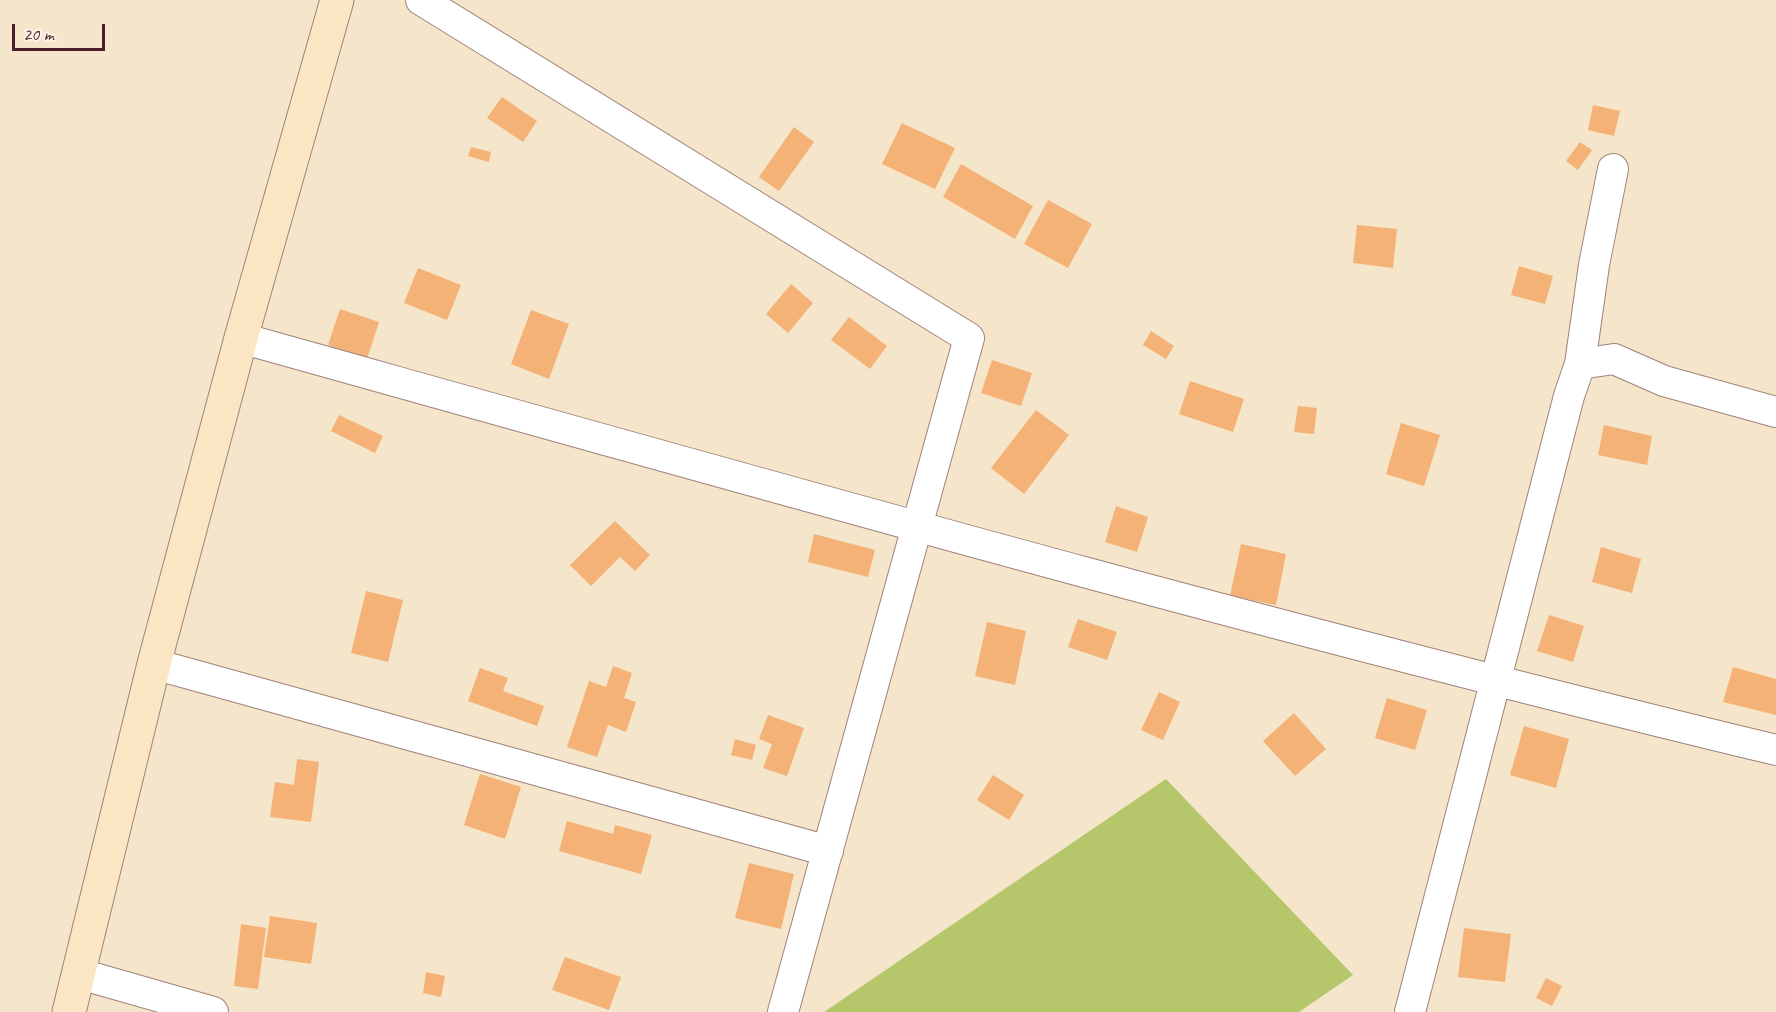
<!DOCTYPE html>
<style>
body{margin:0}
#map{position:relative;width:1776px;height:1012px;overflow:hidden;background:#f5e5ca;font-family:Caveat,sans-serif}
canvas{display:block}
.scale{position:absolute;left:12px;top:24px;width:93px;height:27px;box-sizing:border-box;border:3px solid #4a1f2b;border-top:0;padding-left:8px;font-size:18px;line-height:21px;white-space:nowrap;color:#4a1f2b;-webkit-text-stroke:4px #fcf5e5;paint-order:stroke}
</style>
<div id="map">
<canvas width="1776" height="1012"></canvas>
<div class="scale">20 m</div>
</div>
<script>
const ctx = document.querySelector('canvas').getContext('2d');
ctx.lineJoin = 'round';
function fill(path, color) { ctx.fillStyle = color; ctx.fill(path, 'evenodd'); }
function stroke(path, color, width, dash) { ctx.strokeStyle = color; ctx.lineWidth = width; ctx.lineCap = dash ? 'butt' : 'round'; ctx.setLineDash(dash || []); ctx.stroke(path); }
fill(new Path2D(`
 M 1166,779 L 1353,975 L 1299,1012 L 824,1012 Z`), '#b6c76b');
fill(new Path2D(`
 M 502,97 L 537,121 L 523,142 L 487,118 Z
 M 1593,105 L 1620,111 L 1614,136 L 1588,130 Z
 M 902,123 L 955,148 L 935,189 L 882,164 Z
 M 794,127 L 814,142 L 779,191 L 759,177 Z
 M 1580,142 L 1592,150 L 1578,170 L 1566,161 Z
 M 471,147 L 491,152 L 489,162 L 468,156 Z
 M 961,164 L 1033,206 L 1015,239 L 943,197 Z
 M 1048,200 L 1092,224 L 1068,268 L 1024,244 Z
 M 1357,225 L 1397,229 L 1393,268 L 1353,263 Z
 M 1519,266 L 1553,276 L 1545,304 L 1511,295 Z
 M 418,268 L 461,285 L 447,320 L 404,303 Z
 M 791,284 L 813,303 L 788,333 L 766,314 Z
 M 340,309 L 379,322 L 367,359 L 328,345 Z
 M 531,310 L 569,324 L 549,379 L 511,364 Z
 M 849,317 L 887,346 L 870,369 L 831,340 Z
 M 1151,331 L 1174,346 L 1166,359 L 1143,345 Z
 M 992,360 L 1032,373 L 1021,406 L 981,393 Z
 M 1190,381 L 1244,399 L 1233,432 L 1179,414 Z
 M 1298,406 L 1317,408 L 1314,434 L 1294,432 Z
 M 1036,410 L 1069,435 L 1024,494 L 991,468 Z
 M 339,415 L 383,436 L 375,453 L 331,431 Z
 M 1401,423 L 1440,435 L 1424,486 L 1386,474 Z
 M 1604,425 L 1652,436 L 1647,465 L 1598,455 Z
 M 1116,506 L 1148,517 L 1137,552 L 1105,542 Z
 M 615,521 L 650,555 L 635,571 L 620,557 L 591,586 L 570,565 Z
 M 814,534 L 875,550 L 868,577 L 808,562 Z
 M 1241,544 L 1286,554 L 1276,605 L 1230,596 Z
 M 1601,547 L 1641,559 L 1632,593 L 1592,582 Z
 M 366,591 L 403,600 L 388,662 L 351,653 Z
 M 1549,615 L 1584,626 L 1573,662 L 1537,651 Z
 M 1078,619 L 1117,632 L 1107,660 L 1068,647 Z
 M 987,622 L 1026,631 L 1015,685 L 975,676 Z
 M 613,666 L 632,673 L 624,698 L 636,702 L 626,732 L 608,725 L 597,757 L 567,747 L 589,681 L 606,687 Z
 M 1733,667 L 1776,679 L 1776,715 L 1723,702 Z
 M 480,668 L 508,678 L 503,691 L 544,706 L 537,726 L 468,701 Z
 M 1159,692 L 1180,702 L 1163,740 L 1141,730 Z
 M 1387,698 L 1427,710 L 1415,750 L 1375,738 Z
 M 1294,713 L 1326,749 L 1295,776 L 1263,741 Z
 M 768,715 L 804,728 L 787,776 L 763,768 L 772,744 L 759,739 Z
 M 1524,726 L 1569,739 L 1556,788 L 1510,775 Z
 M 735,739 L 756,745 L 752,760 L 731,755 Z
 M 297,759 L 319,762 L 311,822 L 270,817 L 275,782 L 294,785 Z
 M 480,774 L 521,787 L 505,839 L 464,825 Z
 M 993,775 L 1024,795 L 1009,820 L 977,800 Z
 M 567,821 L 613,834 L 615,825 L 652,835 L 641,874 L 559,851 Z
 M 749,863 L 794,874 L 781,929 L 735,918 Z
 M 270,916 L 317,923 L 311,964 L 264,957 Z
 M 241,924 L 266,928 L 258,989 L 234,986 Z
 M 1464,928 L 1511,934 L 1505,982 L 1458,977 Z
 M 565,957 L 621,977 L 609,1010 L 552,990 Z
 M 426,972 L 445,976 L 441,997 L 423,993 Z
 M 1546,978 L 1562,986 L 1552,1006 L 1536,998 Z`), '#f4b276');
const street = new Path2D(`
 M 421,0 L 969,338 L 783,1012
 M 241,338 C 752,481 1261,626 1776,750
 M 1580,364 L 1594,265 L 1613,169
 M 154,664 L 828,851
 M 80,974 L 213,1012
 M 1410,1012 L 1569,396 L 1580,364 L 1614,359 L 1664,381 L 1776,412`);
const secondary = new Path2D(`
 M 69,1012 L 154,664 L 241,338 L 337,0`);
stroke(street, '#a0827a', 32);
stroke(secondary, '#a0827a', 35);
stroke(street, '#fff', 30);
stroke(secondary, '#fbe6c4', 33);
</script>
